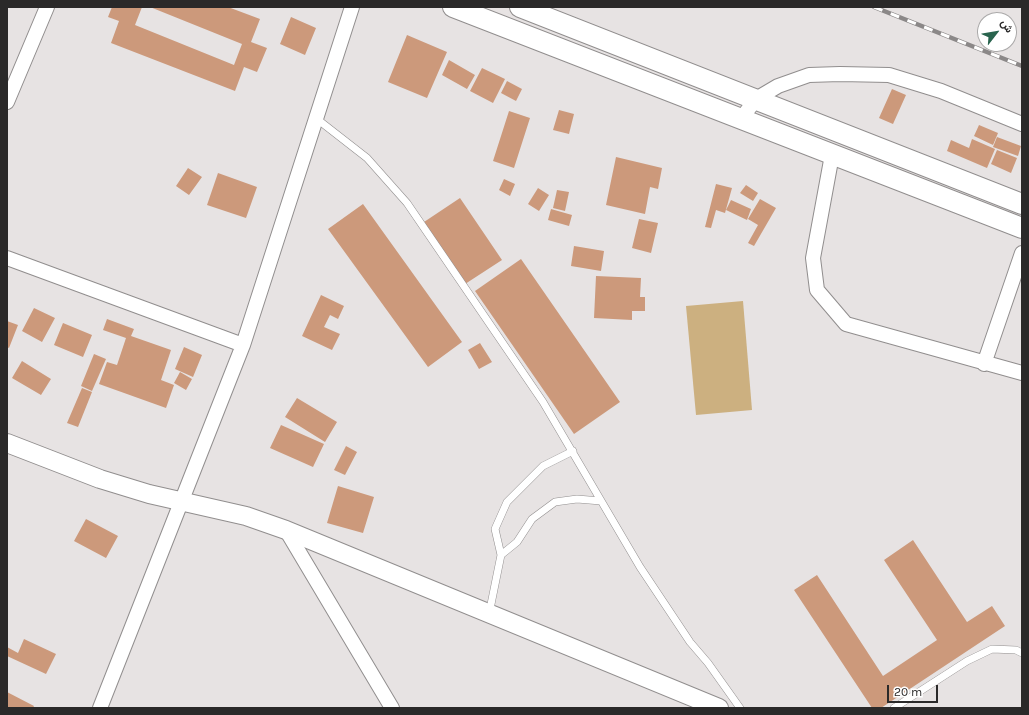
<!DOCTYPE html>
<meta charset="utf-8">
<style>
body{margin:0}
#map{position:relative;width:1029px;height:715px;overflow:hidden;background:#e7e3e3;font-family:Karla,Vazirmatn,sans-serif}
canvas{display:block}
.frame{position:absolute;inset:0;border:8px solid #2a2929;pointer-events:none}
.north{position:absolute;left:977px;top:12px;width:40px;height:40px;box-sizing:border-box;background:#fff;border:1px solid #aaa9a9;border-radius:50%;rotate:59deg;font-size:11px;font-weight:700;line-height:16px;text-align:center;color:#2a2929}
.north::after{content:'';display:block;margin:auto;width:14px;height:18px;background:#29644e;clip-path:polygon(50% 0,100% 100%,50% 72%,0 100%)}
.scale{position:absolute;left:887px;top:685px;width:51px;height:18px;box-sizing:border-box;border:2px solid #2a2929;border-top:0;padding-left:5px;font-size:12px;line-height:14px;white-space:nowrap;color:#2a2929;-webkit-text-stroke:3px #fff;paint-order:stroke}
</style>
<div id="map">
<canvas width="1029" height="715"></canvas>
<div class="frame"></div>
<div class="north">ش</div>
<div class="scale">20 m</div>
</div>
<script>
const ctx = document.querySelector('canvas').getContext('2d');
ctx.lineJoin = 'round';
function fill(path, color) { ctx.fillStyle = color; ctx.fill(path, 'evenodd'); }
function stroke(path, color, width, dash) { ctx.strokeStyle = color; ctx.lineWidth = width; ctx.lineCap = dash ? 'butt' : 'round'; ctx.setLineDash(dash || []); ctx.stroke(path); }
fill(new Path2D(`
 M 743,301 L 752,410 L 696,415 L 686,306 Z`), '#ccb080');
fill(new Path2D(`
 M 112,7 L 142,7 L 135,25 L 234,65 L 242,44 L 150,7 L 228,7 L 260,19 L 251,42 L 267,48 L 257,72 L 244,67 L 235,91 L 111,43 L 119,21 L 108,17 Z
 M 291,17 L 316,28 L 305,55 L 280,44 Z
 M 407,35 L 447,52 L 427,98 L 388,82 Z
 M 449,60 L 475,75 L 467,89 L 442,75 Z
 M 482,68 L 505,79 L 493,103 L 470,91 Z
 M 507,81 L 522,89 L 516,101 L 501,93 Z
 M 892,89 L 906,95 L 893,124 L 879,118 Z
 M 559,110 L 574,114 L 569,134 L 553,130 Z
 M 509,111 L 530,118 L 514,168 L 493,161 Z
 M 979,125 L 998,133 L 993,145 L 974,136 Z
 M 997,137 L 1021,146 L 1018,156 L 993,147 Z
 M 972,139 L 995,149 L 987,168 L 947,151 L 951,140 L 969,148 Z
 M 997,150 L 1017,158 L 1011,173 L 991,164 Z
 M 616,157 L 662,168 L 658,189 L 650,187 L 645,214 L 606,205 Z
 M 188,168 L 202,177 L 189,195 L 176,186 Z
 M 218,173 L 257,187 L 246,218 L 207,205 Z
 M 504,179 L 515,184 L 510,196 L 499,190 Z
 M 716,184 L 732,188 L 725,213 L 716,210 L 711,228 L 705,227 Z
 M 746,185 L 758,193 L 753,201 L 740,193 Z
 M 538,188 L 549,195 L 539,211 L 528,204 Z
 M 557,190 L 569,192 L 565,211 L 553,208 Z
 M 460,198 L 502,260 L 462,286 L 421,224 Z
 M 760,199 L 776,208 L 754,246 L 748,243 L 758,225 L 748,219 Z
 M 731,200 L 751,209 L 747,220 L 726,210 Z
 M 363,204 L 462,342 L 428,367 L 328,229 Z
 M 551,209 L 572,215 L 569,226 L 548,220 Z
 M 639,219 L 658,223 L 651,253 L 632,248 Z
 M 574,246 L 604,251 L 601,271 L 571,266 Z
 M 521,259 L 620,402 L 574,434 L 475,291 Z
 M 596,276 L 641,278 L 640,297 L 645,297 L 645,311 L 632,311 L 632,320 L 594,318 Z
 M 321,295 L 344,306 L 338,319 L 330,315 L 324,327 L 340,334 L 332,350 L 302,336 Z
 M 34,308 L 55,318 L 42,342 L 22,331 Z
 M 107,319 L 134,329 L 131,336 L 171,350 L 161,380 L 174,385 L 166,408 L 99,384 L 107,362 L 117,365 L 126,338 L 103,330 Z
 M 7,321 L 18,325 L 9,348 L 7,347 Z
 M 63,323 L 92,335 L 83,357 L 54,345 Z
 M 480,343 L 492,362 L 479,369 L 468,350 Z
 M 184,347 L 202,355 L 193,377 L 175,369 Z
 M 94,354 L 106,359 L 92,391 L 81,386 Z
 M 22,361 L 51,379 L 41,395 L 12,378 Z
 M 180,372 L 192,379 L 186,390 L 174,383 Z
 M 82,388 L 92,392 L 78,427 L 67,423 Z
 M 297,398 L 337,422 L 325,442 L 285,417 Z
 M 281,425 L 324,444 L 313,467 L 270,448 Z
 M 346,446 L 357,452 L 345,475 L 334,470 Z
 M 338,486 L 374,497 L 363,533 L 327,523 Z
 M 86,519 L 118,536 L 106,558 L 74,541 Z
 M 913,540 L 967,622 L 992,606 L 1005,626 L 881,708 L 872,708 L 794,590 L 817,575 L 883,676 L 937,640 L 884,560 Z
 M 24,639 L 56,654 L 46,674 L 7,656 L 7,647 L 18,653 Z
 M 7,692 L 34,706 L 33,708 L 7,708 Z`), '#cc997b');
const service = new Path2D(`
 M 317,119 L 367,158 L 407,203 L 543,402 L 640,567 L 690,642 L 708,663 L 740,708
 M 501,555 L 517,542 L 532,519 L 555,502 L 577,499 L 601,501
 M 489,614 L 501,555 L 495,529 L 507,502 L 543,466 L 573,451
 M 894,708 L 967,661 L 992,649 L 1016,650 L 1022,653`);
const minor = new Path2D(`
 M 7,102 L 47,7
 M 741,119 L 756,99 L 778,86 L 809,75 L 840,74 L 889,75 L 941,91 L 1022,124
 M 832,155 L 813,258 L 817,290 L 846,324 L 1022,373
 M 7,258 L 243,345
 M 984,364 L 1022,253
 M 286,530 L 392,708
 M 100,708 L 243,345 L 352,7`);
const tertiary = new Path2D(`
 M 7,443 L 100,479 L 149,494 L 246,516 L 286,530 L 719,708`);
const secondary = new Path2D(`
 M 453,7 L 1022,228
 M 520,7 L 1022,204`);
stroke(service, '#918e8e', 8);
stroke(minor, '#918e8e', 16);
stroke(tertiary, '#918e8e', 20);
stroke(secondary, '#918e8e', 22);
stroke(service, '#fff', 7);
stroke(minor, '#fff', 14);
stroke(tertiary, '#fff', 18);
stroke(secondary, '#fff', 20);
const rail = new Path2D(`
 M 874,7 L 1022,66`);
stroke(rail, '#8b8888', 4.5);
stroke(rail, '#fff', 3, [9]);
</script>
